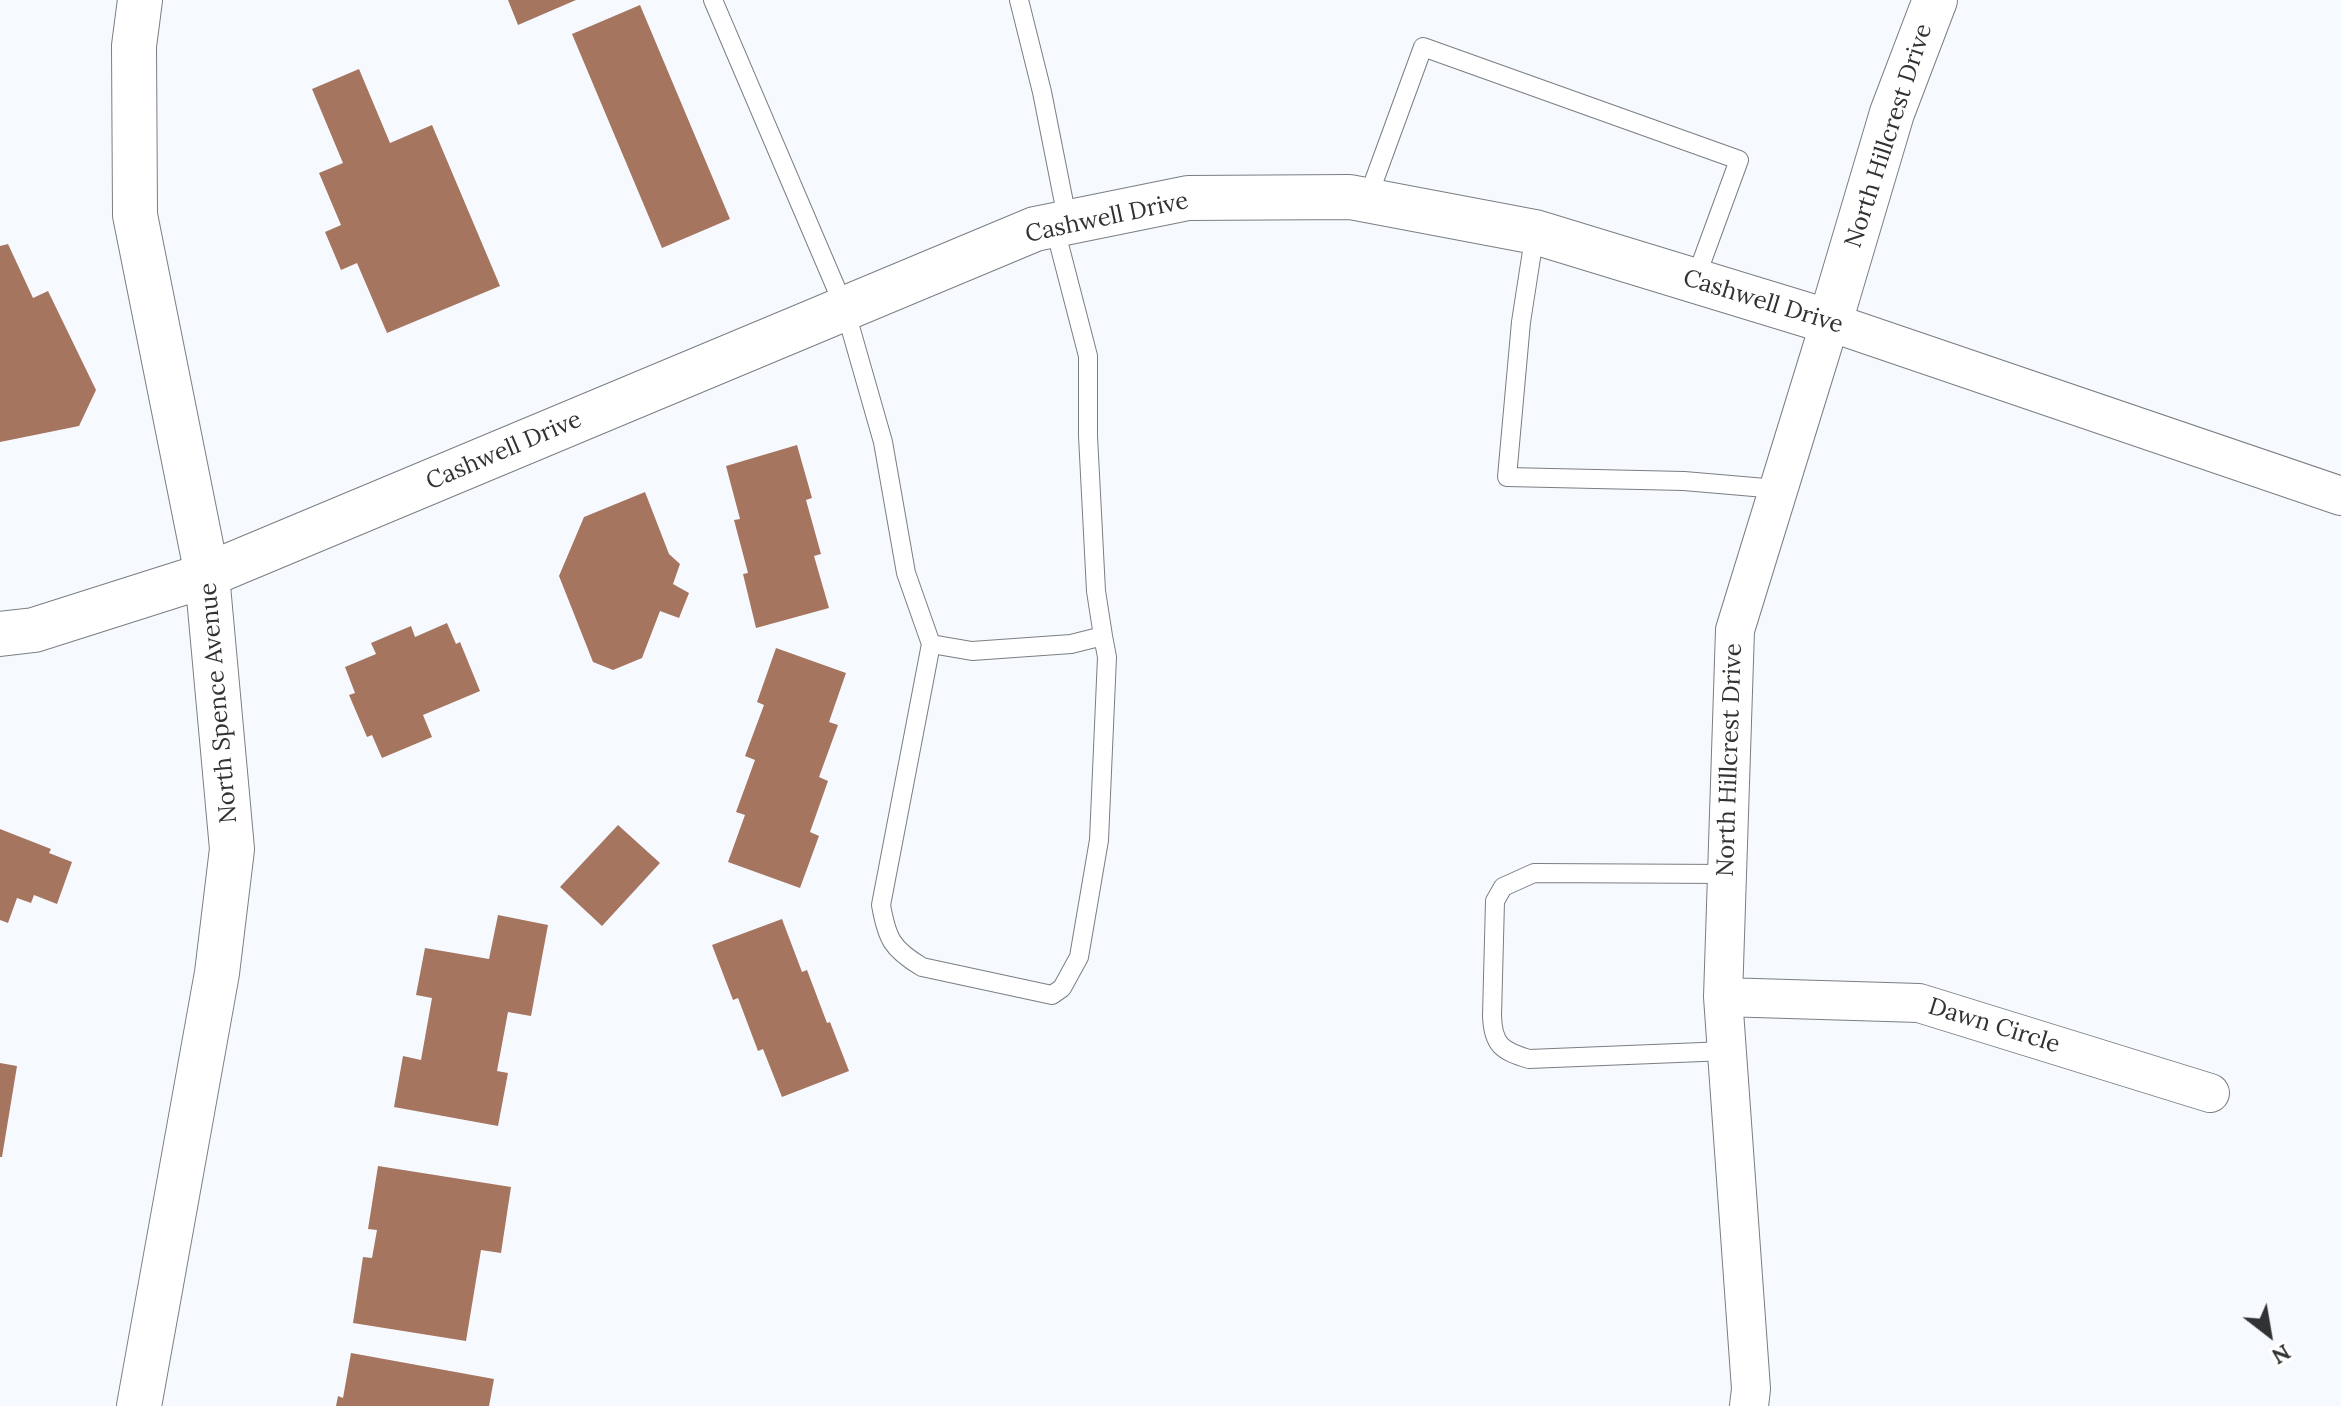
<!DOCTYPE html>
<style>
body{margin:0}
#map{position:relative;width:2341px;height:1406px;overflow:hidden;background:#f6faff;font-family:Lora,serif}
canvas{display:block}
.north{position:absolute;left:2229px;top:1294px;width:80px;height:80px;-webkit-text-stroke:6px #fff;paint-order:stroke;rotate:149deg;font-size:22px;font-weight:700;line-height:32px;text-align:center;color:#303234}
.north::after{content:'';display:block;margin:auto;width:28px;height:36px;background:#303234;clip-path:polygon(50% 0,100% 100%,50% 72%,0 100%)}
</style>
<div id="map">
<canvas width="2341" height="1406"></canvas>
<div class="north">N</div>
</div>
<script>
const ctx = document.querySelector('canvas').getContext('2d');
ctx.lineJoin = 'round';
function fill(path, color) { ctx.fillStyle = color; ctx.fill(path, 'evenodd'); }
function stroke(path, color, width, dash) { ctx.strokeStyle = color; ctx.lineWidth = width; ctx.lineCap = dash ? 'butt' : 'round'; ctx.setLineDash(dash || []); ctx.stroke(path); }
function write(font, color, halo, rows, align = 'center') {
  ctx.font = font + ' Lora,serif'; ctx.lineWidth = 6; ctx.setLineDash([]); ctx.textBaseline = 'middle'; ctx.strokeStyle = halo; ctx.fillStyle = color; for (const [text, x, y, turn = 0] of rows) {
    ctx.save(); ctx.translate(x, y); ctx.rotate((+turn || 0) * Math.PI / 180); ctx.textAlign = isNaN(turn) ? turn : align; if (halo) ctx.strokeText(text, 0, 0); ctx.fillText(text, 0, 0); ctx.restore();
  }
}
fill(new Path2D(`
 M 508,0 L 576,0 L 518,25 Z
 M 640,5 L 730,219 L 662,248 L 572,34 Z
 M 359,69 L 390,143 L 432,125 L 500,286 L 387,333 L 357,263 L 341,270 L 325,232 L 341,225 L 319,173 L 343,163 L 312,89 Z
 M 8,244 L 33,298 L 48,291 L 96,390 L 79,426 L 0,442 L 0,246 Z
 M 797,445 L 812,498 L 806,500 L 821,554 L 814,556 L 829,608 L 756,628 L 743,574 L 748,573 L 734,520 L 740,519 L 726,466 Z
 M 645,492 L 669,554 L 680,564 L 673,584 L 689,593 L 679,618 L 660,611 L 642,658 L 613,670 L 593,662 L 559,576 L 584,517 Z
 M 447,623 L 456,644 L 460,642 L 480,691 L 423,715 L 432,737 L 382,758 L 372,735 L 367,737 L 349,695 L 355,693 L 345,667 L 376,654 L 371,643 L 411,626 L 415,637 Z
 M 776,648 L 846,673 L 829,722 L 838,725 L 819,777 L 828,781 L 810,832 L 819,836 L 800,888 L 728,862 L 745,815 L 736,812 L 755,760 L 745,756 L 764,705 L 757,702 Z
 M 618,825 L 660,863 L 602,926 L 560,887 Z
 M 0,829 L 51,849 L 49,853 L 72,862 L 57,904 L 34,895 L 31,903 L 17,898 L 8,923 L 0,920 Z
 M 498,915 L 548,925 L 531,1016 L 508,1012 L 497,1071 L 508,1073 L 498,1126 L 394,1107 L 403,1056 L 421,1060 L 432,998 L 416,995 L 425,948 L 489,959 Z
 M 782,919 L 802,972 L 807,970 L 827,1023 L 830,1022 L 849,1071 L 782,1097 L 763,1049 L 758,1051 L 738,998 L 733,1000 L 712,945 Z
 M 0,1063 L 17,1066 L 2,1157 L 0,1157 Z
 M 378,1166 L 511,1187 L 501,1253 L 481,1250 L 466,1341 L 353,1323 L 363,1257 L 372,1258 L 377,1230 L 368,1229 Z
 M 351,1353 L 494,1379 L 489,1406 L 336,1406 L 338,1396 L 343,1398 Z`), '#a57560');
const lane = new Path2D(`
 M 713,0 L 845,309 L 883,442 L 906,573 L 931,644 L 972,651 L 1071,644 L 1103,636 L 1096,591 L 1088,436 L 1088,356 L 1054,225
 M 1019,0 L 1042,92 L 1068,223
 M 1367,200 L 1423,47 L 1739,160 L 1695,280
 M 1535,232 L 1521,322 L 1507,477 L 1684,481 L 1777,489
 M 931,644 L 881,905 C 887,939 892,949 922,967 L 1052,995 L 1062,988 L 1079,957 L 1099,840 L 1107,657 L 1103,636
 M 1727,1051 L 1529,1059 C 1502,1051 1493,1045 1492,1016 L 1495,901 L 1503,887 L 1534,873 L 1727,874`);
const street = new Path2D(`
 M 1723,997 L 1919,1003 L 2210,1093
 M 1749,1406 L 1751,1389 L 1723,997 L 1735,630 L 1830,322 L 2341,496`);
const secondary = new Path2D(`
 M 0,634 L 34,630 L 207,575 L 1035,229 L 1188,198 L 1350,197 L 1535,232 L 1830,322 L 1892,113 L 1935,0
 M 139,1406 L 217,973 L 232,849 L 207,575 L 135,215 L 134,46 L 140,0`);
stroke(lane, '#7a7e82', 20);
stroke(street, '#7a7e82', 40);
stroke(secondary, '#7a7e82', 46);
stroke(lane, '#fff', 18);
stroke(street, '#fff', 38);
stroke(secondary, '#fff', 44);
write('24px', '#303234', '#fff', [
 ["North Hillcrest Drive",1889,136,-72],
 ["Cashwell Drive",1107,218,-12],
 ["Cashwell Drive",1763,302,17],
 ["Cashwell Drive",504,451,-23],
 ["North Spence Avenue",219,703,-95],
 ["North Hillcrest Drive",1730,760,-88],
 ["Dawn Circle",1994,1026,17]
]);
</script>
